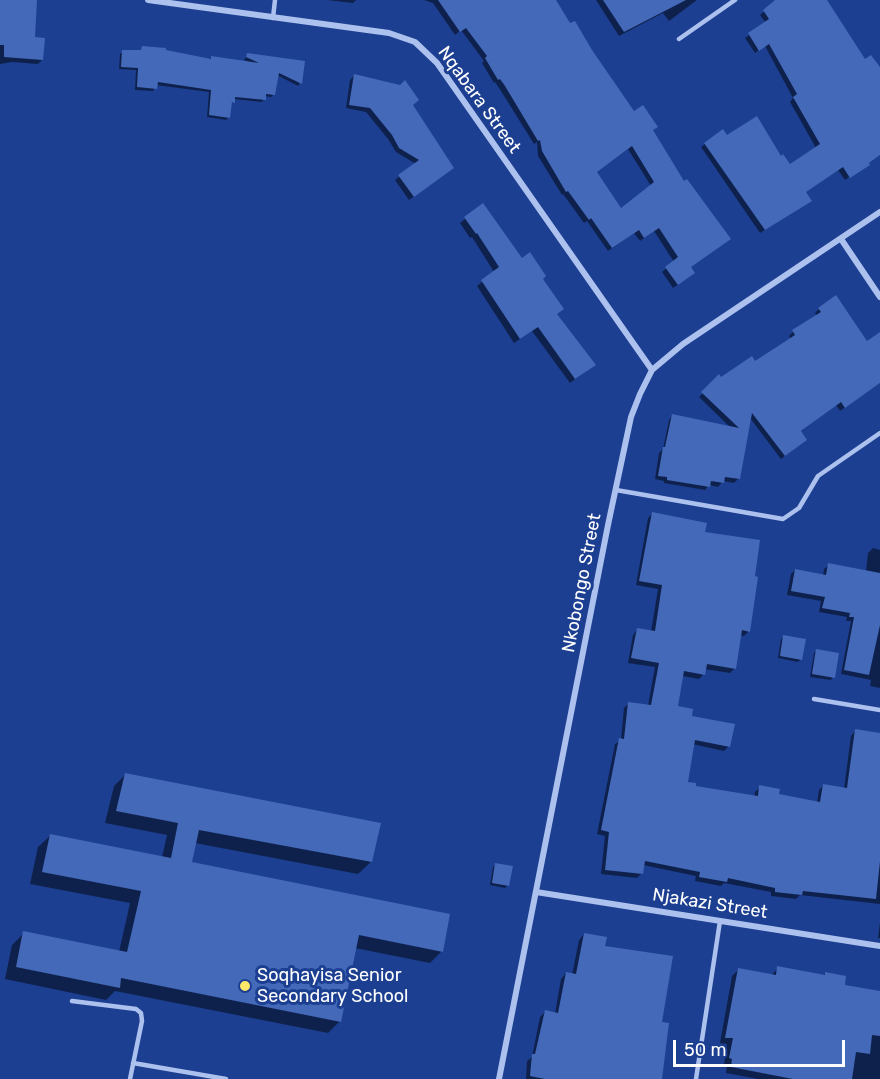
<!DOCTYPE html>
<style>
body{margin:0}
#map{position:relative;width:880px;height:1079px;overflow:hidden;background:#1c3f91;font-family:Rubik,sans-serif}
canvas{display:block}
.scale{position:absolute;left:673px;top:1040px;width:172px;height:27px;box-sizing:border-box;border:3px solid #fff;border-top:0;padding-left:8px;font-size:18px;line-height:21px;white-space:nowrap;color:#fff;-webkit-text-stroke:4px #1c3f91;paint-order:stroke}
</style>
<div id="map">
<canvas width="880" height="1079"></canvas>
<div class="scale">50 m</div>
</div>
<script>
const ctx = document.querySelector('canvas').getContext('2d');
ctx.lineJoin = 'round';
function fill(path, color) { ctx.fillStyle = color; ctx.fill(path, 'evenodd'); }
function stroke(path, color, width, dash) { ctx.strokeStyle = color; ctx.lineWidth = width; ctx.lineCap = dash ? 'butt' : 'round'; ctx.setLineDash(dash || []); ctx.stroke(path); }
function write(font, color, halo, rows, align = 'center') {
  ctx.font = font + ' Rubik,sans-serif'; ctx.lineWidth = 6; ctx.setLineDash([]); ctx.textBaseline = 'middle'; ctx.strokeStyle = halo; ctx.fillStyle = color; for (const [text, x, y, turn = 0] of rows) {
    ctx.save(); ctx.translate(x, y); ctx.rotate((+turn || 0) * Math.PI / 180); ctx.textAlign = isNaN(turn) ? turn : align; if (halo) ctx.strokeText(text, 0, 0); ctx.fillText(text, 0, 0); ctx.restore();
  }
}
fill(new Path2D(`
 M 0,0 L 35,0 L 34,39 L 42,60 L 38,64 L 12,62 L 0,64 Z
 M 327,0 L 356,0 L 353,3 Z
 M 424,0 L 555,0 L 570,25 L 634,113 L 651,131 L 689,267 L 689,277 L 673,288 L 662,272 L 674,262 L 654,231 L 640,241 L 634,233 L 608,251 L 587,221 L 584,223 L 563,194 L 562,195 L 538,156 L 537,142 L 534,144 L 501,91 L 495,82 L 494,83 L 482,63 L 484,61 L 461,30 L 455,35 L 433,3 ZM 628,149 L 651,186 L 620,210 L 595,173 Z
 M 596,0 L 697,0 L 669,21 L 663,13 L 619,36 Z
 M 778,0 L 826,0 L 864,62 L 880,70 L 880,155 L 845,180 L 838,170 L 804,192 L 806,204 L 760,233 L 701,147 L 705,144 L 726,137 L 780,158 L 790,166 L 816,148 L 790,102 L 793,98 L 765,46 L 755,53 L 745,38 L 766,23 L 760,15 Z
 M 142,48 L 209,60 L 211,58 L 251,63 L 244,60 L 248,55 L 300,83 L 298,86 L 277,75 L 274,94 L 271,97 L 265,96 L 262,102 L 234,99 L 230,105 L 229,117 L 226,120 L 207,117 L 209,92 L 156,85 L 153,91 L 135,90 L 136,70 L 119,69 L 120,54 L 123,52 L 140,51 Z
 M 354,76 L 411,105 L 448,172 L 409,200 L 395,180 L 416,164 L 396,152 L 388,139 L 366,112 L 346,108 L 350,80 Z
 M 483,205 L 521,260 L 541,279 L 556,315 L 594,365 L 570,383 L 532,331 L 514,343 L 477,286 L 494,272 L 472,237 L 470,238 L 460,223 Z
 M 819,309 L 866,343 L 880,342 L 880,383 L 840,411 L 836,405 L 800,432 L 802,443 L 781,459 L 750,418 L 738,479 L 734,483 L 723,481 L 718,487 L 709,485 L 705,490 L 664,483 L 664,481 L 655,479 L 659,453 L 663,449 L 669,420 L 672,416 L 731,428 L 699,397 L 719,377 L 721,379 L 755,363 L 791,339 L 789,336 L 793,332 L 817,316 L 815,313 Z
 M 653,513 L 704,533 L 749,631 L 744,636 L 739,635 L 735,668 L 730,673 L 704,669 L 703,675 L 699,679 L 682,676 L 676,707 L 729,746 L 724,751 L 692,744 L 686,783 L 694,787 L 754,797 L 755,792 L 760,787 L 778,795 L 817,803 L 819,790 L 824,785 L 844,789 L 851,736 L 855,731 L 880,735 L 880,904 L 800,895 L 796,899 L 771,896 L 771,892 L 724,883 L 721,886 L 695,881 L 696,876 L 643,865 L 642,873 L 637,878 L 601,874 L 605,836 L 597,834 L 615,744 L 621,740 L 624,708 L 628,704 L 648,706 L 655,667 L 628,663 L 633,635 L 637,630 L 651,632 L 658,589 L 636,585 L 648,518 Z
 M 873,548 L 880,550 L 880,688 L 870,686 L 871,680 L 841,674 L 851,621 L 846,621 L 847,617 L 819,612 L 821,601 L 787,595 L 791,574 L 795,570 L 823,576 L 824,569 L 829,565 L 866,572 L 868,553 Z
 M 784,637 L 801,659 L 798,662 L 778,658 L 781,639 Z
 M 816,651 L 833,677 L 831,680 L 810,677 L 814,653 Z
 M 126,774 L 371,862 L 358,874 L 195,843 L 191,863 L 442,951 L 430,963 L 355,948 L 340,1021 L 328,1033 L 115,991 L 106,1000 L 5,979 L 12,945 L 24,933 L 119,952 L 130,903 L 30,884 L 38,847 L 51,835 L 162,857 L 167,835 L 105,823 L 114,786 Z
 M 496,864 L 508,885 L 505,888 L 490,885 L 493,867 Z
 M 880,922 L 880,938 L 878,938 Z
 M 584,934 L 604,947 L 661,1023 L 660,1079 L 526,1079 L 527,1061 L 532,1057 L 540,1017 L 545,1012 L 555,1014 L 561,979 L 566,973 L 572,975 L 579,940 Z
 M 778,968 L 823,976 L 826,973 L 843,986 L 880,993 L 880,1079 L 758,1079 L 726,1073 L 727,1065 L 724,1064 L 727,1044 L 720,1043 L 732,976 L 738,970 L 771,976 Z`), '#0007');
fill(new Path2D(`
 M 0,0 L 37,0 L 35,37 L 45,38 L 43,60 L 4,57 L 4,45 L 0,45 Z
 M 438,0 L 556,0 L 570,23 L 575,21 L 592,50 L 634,111 L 643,105 L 658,127 L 653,130 L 684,181 L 687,179 L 731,239 L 691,267 L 695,273 L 678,285 L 665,267 L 678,257 L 659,228 L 644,238 L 639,230 L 612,248 L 591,218 L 589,220 L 568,191 L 566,192 L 542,151 L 540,140 L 538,141 L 505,86 L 500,79 L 498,80 L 485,58 L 487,56 L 466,28 L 460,32 ZM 632,146 L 654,182 L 621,208 L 597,172 Z
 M 603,0 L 686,0 L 624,32 Z
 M 775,0 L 827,0 L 865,59 L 871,55 L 880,67 L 880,155 L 869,163 L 870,165 L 850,178 L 843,167 L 806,192 L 812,201 L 765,230 L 704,143 L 723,129 L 727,135 L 757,116 L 781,156 L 783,154 L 790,164 L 820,144 L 793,97 L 797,94 L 769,44 L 759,51 L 748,33 L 769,19 L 763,10 Z
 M 142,46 L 166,48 L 166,50 L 211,59 L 211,56 L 259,63 L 246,57 L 247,53 L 305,61 L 302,84 L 279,73 L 275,95 L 266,94 L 266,100 L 235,97 L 235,103 L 232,102 L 230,118 L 209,115 L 211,90 L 158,82 L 157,89 L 137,87 L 138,68 L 121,67 L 122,50 L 141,50 Z
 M 354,74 L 400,85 L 405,80 L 419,100 L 413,105 L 454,168 L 414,197 L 398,175 L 419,160 L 399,148 L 392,135 L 370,108 L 349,105 Z
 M 483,203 L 522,258 L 530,252 L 546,276 L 543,279 L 564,309 L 557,314 L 596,365 L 575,379 L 538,327 L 520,339 L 481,280 L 499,267 L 477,233 L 476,234 L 464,217 Z
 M 836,295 L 867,341 L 880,332 L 880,383 L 845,408 L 841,402 L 801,431 L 807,440 L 785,456 L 752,413 L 740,479 L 725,477 L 724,483 L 711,481 L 710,487 L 667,480 L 667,477 L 658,476 L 663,447 L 665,447 L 672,414 L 739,428 L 701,392 L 719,374 L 721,377 L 752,356 L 755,361 L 795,335 L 792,330 L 821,312 L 818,308 Z
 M 652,512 L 707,523 L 705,532 L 760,540 L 755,576 L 758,577 L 750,632 L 742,630 L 736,669 L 707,664 L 705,675 L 684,671 L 678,706 L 693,709 L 692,716 L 735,724 L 730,747 L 695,740 L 688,782 L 696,783 L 696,786 L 758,796 L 759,785 L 780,789 L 779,794 L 820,802 L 823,784 L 847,788 L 855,729 L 880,733 L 880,861 L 876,899 L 803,891 L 802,895 L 775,892 L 775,888 L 728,878 L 727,882 L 699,877 L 700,872 L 645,861 L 643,874 L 605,870 L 609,832 L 601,830 L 619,738 L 624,739 L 628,702 L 651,705 L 659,663 L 631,658 L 637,628 L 655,631 L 662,585 L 639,581 Z
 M 828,563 L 880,573 L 880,625 L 869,675 L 844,670 L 854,617 L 849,617 L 850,613 L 822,608 L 825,597 L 791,591 L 795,569 L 826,575 Z
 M 783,635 L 806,639 L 802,660 L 780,656 Z
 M 816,649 L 839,653 L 835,678 L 812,674 Z
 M 125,773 L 381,823 L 372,862 L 199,830 L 192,862 L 450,914 L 443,952 L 359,935 L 341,1022 L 121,978 L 120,988 L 16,967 L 23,931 L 127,952 L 141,891 L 42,872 L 50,834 L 171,858 L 178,823 L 116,811 Z
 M 495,863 L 513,866 L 509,886 L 492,883 Z
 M 584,933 L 607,937 L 605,946 L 673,956 L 662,1022 L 669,1023 L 662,1079 L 545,1079 L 530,1076 L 532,1054 L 535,1054 L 545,1010 L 558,1013 L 566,972 L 576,974 Z
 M 777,966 L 825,975 L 825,972 L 846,976 L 845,985 L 880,991 L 880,1036 L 872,1035 L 870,1054 L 856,1052 L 852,1079 L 793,1079 L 731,1067 L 732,1059 L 729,1058 L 733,1038 L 725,1038 L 738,968 L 776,975 Z`), '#4469b9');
stroke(new Path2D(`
 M 273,18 L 275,0
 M 679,39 L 735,0
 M 616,490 L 783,519 L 799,508 L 818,476 L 880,433
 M 814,699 L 880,710
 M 72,1001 L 136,1009 L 141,1013 L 142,1021 L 130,1079
 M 133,1063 L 226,1079
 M 696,1079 L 720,921`), '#acc1ee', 4.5);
stroke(new Path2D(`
 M 148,0 L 389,33 L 415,42 L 437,63 L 652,370
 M 841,239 L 880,297
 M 536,892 L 880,946
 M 499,1079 L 608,525 L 631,417 L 640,394 L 652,370 L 683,344 L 880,212`), '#acc1ee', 6);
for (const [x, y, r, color] of [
 [245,986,6,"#fee86a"]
]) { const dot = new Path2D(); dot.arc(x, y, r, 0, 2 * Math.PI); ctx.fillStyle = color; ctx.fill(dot); stroke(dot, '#1c3f91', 2); }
write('18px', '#fff', '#1c3f91', [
 ["Nqabara Street",479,100,54],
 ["Nkobongo Street",582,583,-79],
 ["Njakazi Street",710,904,9]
]);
write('18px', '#fff', '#1c3f91', [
 ["Soqhayisa Senior",257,976],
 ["Secondary School",257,997]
], 'left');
</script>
